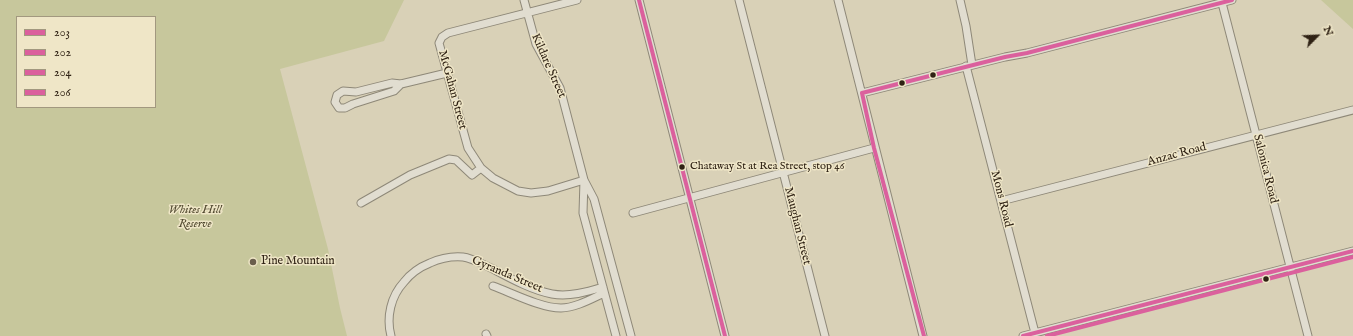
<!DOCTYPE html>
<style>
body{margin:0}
#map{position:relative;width:1353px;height:336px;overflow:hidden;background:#d9d1b7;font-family:"IM FELL English",serif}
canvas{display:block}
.legend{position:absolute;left:16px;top:16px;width:140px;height:92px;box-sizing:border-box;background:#efe6c7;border:1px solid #a2987f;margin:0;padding:5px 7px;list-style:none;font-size:12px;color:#2f2214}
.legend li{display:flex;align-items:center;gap:8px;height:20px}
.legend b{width:20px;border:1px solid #a2987f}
.north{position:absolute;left:1297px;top:16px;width:40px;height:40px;-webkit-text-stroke:3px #efe6c7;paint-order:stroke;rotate:66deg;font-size:11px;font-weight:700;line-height:16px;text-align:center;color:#2f2214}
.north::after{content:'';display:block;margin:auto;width:14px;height:18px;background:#2f2214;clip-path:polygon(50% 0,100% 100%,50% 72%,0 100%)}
</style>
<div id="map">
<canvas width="1353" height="336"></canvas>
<ul class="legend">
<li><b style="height:5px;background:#db609d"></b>203</li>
<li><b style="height:5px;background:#db609d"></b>202</li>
<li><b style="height:5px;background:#db609d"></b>204</li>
<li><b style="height:5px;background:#db609d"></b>206</li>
</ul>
<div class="north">N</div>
</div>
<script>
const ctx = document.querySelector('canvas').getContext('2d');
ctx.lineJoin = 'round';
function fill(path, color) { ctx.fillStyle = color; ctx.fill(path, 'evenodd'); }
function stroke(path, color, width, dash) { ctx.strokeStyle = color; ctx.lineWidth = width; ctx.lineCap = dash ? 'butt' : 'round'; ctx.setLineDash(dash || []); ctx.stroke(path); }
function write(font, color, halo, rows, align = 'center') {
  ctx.font = font + ' "IM FELL English",serif'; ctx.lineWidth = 3; ctx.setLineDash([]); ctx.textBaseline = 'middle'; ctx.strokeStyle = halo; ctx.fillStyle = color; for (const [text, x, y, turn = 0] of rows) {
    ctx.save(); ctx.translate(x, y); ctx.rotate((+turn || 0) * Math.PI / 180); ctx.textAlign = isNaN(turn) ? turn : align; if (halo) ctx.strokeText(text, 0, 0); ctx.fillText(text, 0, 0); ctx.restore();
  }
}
fill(new Path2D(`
 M 0,0 L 404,0 L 384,41 L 280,69 L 328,249 L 340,308 L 347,336 L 0,336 ZM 17,17 L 155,17 L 155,107 L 17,107 Z
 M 1321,0 L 1353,0 L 1353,29 Z`), '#c7c79c');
const minor = new Path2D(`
 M 524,0 L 536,44 L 560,88 L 584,180 L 594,199 L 631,336
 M 577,0 L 448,33 L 442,37 L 439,43 L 468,148 L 481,168 L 493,178 L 518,191 L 531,193 L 548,191 L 584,180
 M 639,0 L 725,336
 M 739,0 L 825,336
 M 838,0 L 923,336
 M 960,0 L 966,26 L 972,65
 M 1222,3 L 1308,336
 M 966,66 L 1035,333
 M 401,84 L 394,91 L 353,104 L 345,108 L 339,108 L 335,102 L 337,95 L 343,91 L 356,92 L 392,83 L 401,84 L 447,73
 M 862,93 L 1005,57 L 1027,53 L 1232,0
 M 584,180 L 583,213 L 616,336
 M 1001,201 L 1353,110
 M 361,203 L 410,175 L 449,159 L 456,160 L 472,175 L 481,168
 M 633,213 L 874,148
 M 493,286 C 512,293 541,308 561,308 C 575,308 591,299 604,293
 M 486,334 L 487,336
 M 391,336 C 386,317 391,296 404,282 C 411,273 420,267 430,263 C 441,258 451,256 463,257 C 472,258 482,264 491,268 C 510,278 531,290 552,294 C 569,297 587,292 603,287
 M 1023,336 L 1353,251`);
stroke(minor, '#8e8878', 9);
stroke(minor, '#e1ddd0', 7);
stroke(new Path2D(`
 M 862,93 L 1005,57 L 1027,53 L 1232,0
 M 862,93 L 874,148 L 924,336`), '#db609d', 4);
stroke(new Path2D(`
 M 639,0 L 725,336`), '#db609d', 4);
stroke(new Path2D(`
 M 1023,336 L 1353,251`), '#db609d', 4);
stroke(new Path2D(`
 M 1047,336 L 1353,257`), '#db609d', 4);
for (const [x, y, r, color] of [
 [933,75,3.5,"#2f2214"],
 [902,83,3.5,"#2f2214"],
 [682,167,3.5,"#2f2214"],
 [253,262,4,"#6a5f4d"],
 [1266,279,3.5,"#2f2214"]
]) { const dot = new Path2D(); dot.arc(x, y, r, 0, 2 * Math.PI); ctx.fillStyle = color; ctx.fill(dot); stroke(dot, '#efe6c7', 1.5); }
write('11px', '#2f2214', '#efe6c7', [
 ["Chataway St at Rea Street, stop 46",690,167]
], 'left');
write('12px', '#2f2214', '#efe6c7', [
 ["Kildare Street",548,66,66],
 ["McGahan Street",452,90,75],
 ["Anzac Road",1177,155,-15],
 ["Salonica Road",1265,169,76],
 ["Mons Road",1001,199,76],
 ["Maughan Street",797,226,76],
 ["Gyranda Street",507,275,23]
]);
write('italic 12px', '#514930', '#efe6c7', [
 ["Whites Hill",195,211],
 ["Reserve",195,225]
]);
write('12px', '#2f2214', '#efe6c7', [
 ["Pine Mountain",261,262]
], 'left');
</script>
